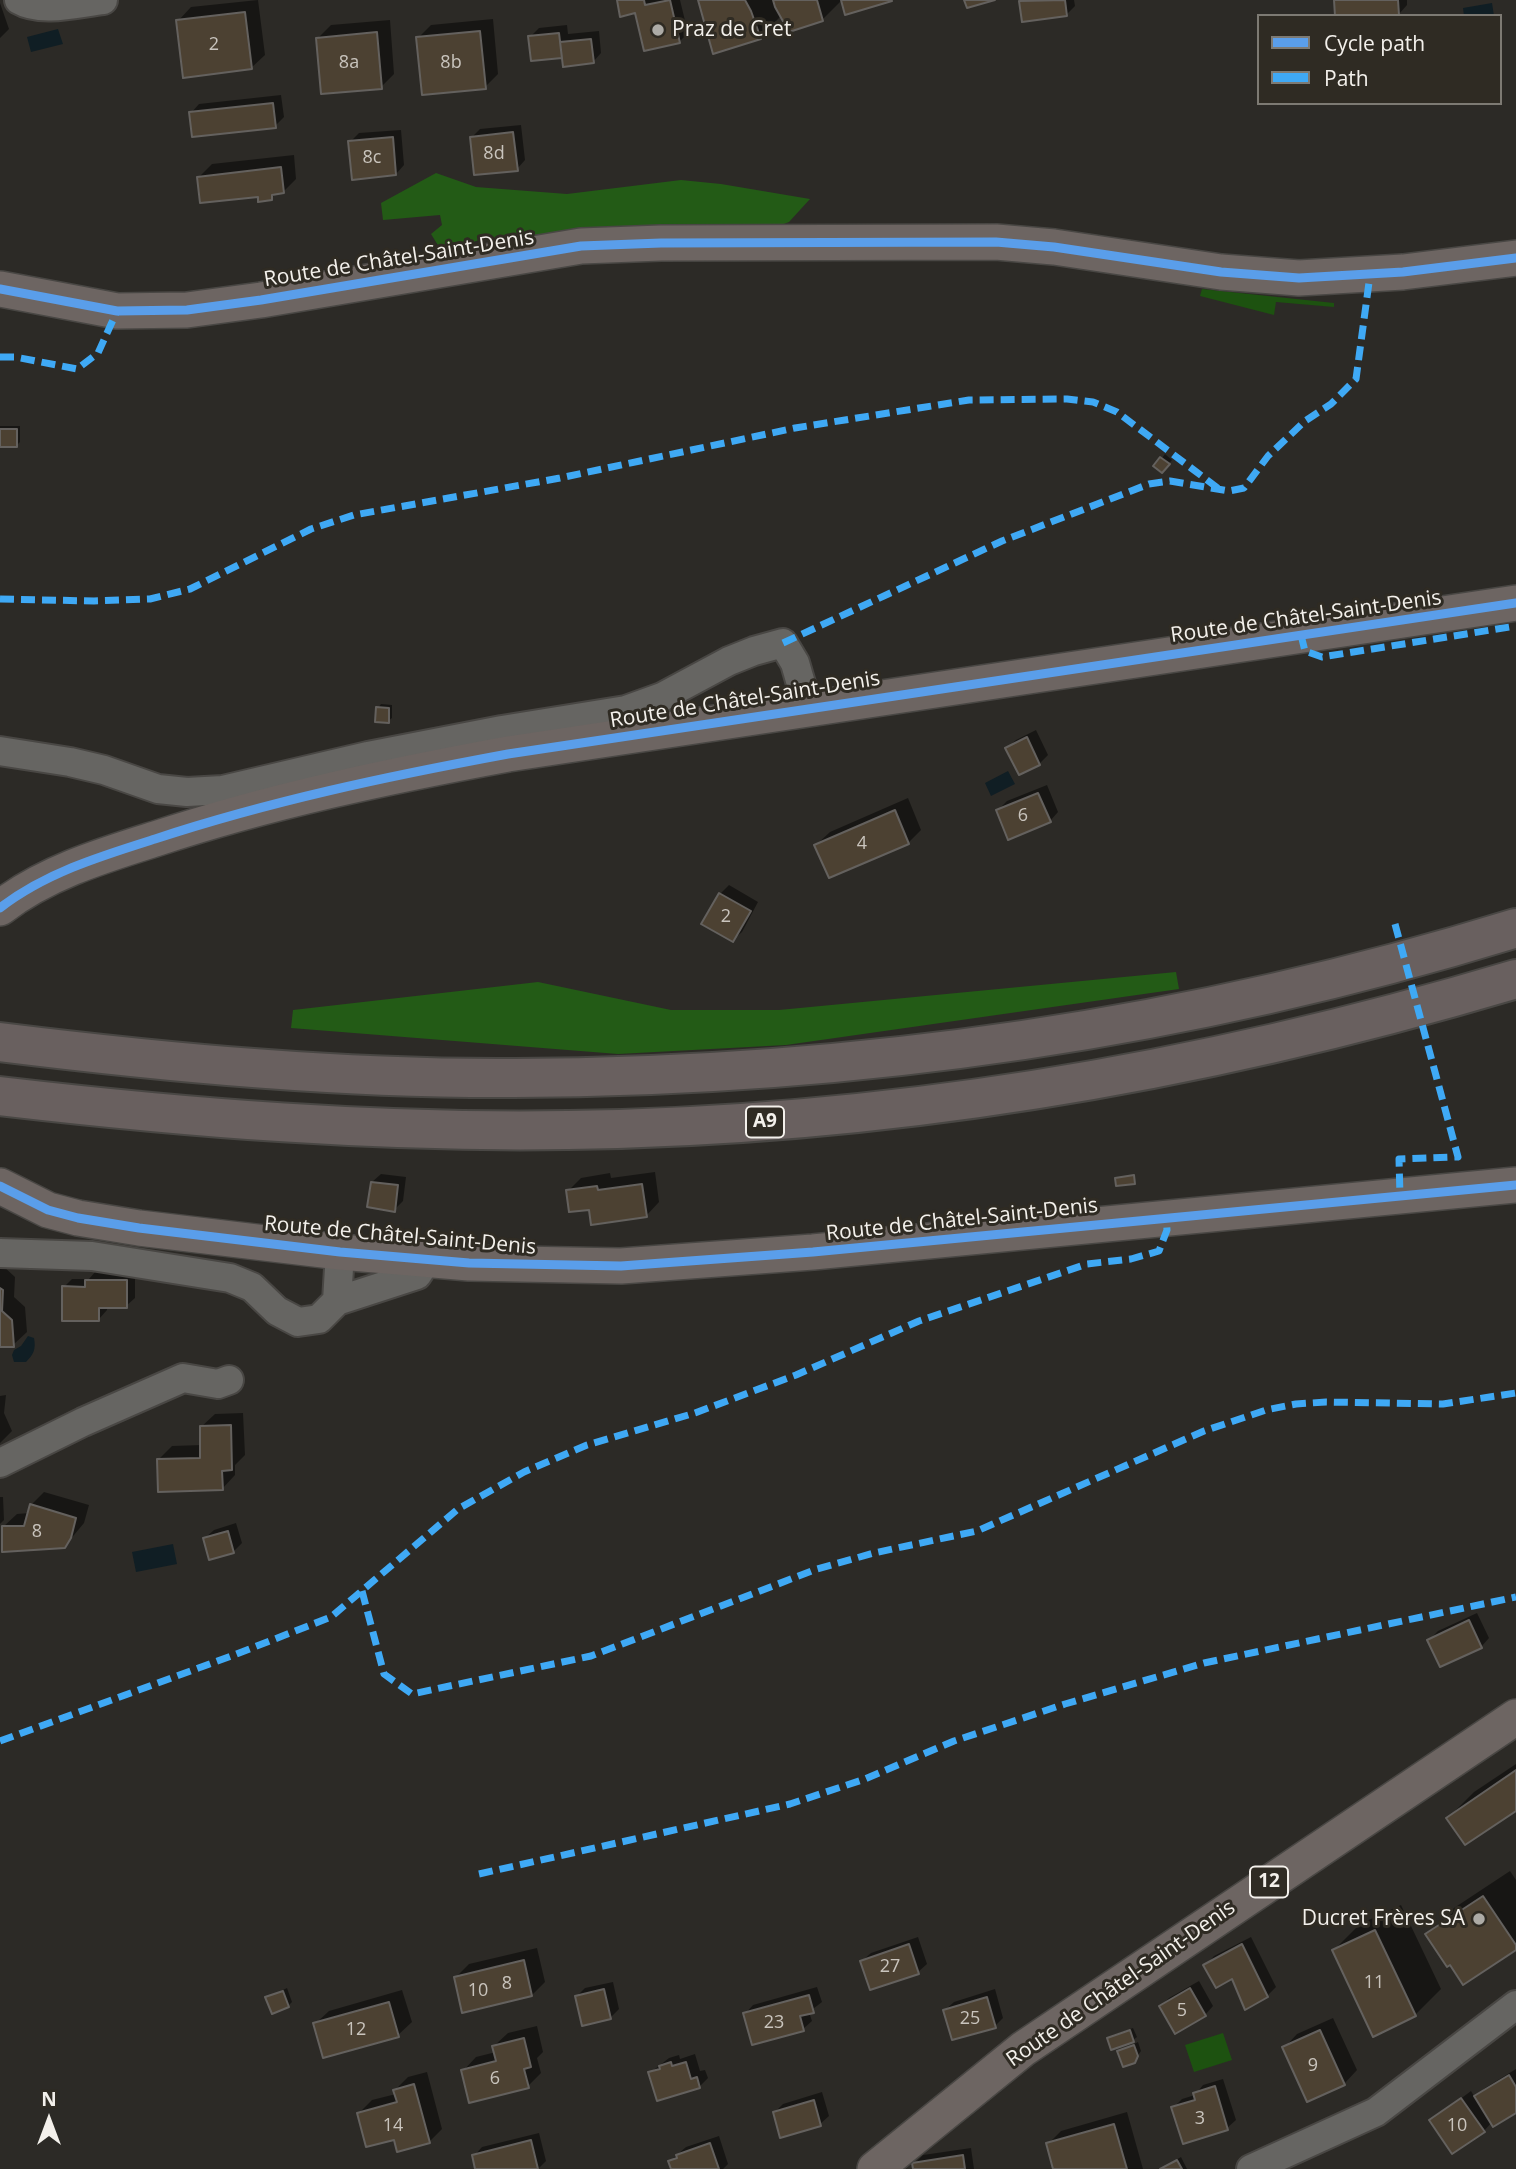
<!DOCTYPE html>
<meta charset="utf-8">
<style>
body{margin:0}
#map{position:relative;width:1516px;height:2169px;overflow:hidden;background:#2c2a26;font-family:"Open Sans",sans-serif}
canvas{display:block}
.legend{position:absolute;left:1257px;top:14px;width:245px;height:91px;box-sizing:border-box;background:#2f2b23;border:2px solid #7d7a73;margin:0;padding:9px 12px;list-style:none;font-size:21px;color:#f3f0eb}
.legend li{display:flex;align-items:center;gap:14px;height:35px}
.legend b{width:35px;border:2px solid #7d7a73}
.north{position:absolute;left:14px;top:2085px;width:70px;height:70px;-webkit-text-stroke:5px #2f2b23;paint-order:stroke;rotate:0deg;font-size:19px;font-weight:700;line-height:28px;text-align:center;color:#f3f0eb}
.north::after{content:'';display:block;margin:auto;width:24px;height:32px;background:#f3f0eb;clip-path:polygon(50% 0,100% 100%,50% 72%,0 100%)}
</style>
<div id="map">
<canvas width="1516" height="2169"></canvas>
<ul class="legend">
<li><b style="height:9px;background:#5a9eea"></b>Cycle path</li>
<li><b style="height:9px;background:#3fa9f5"></b>Path</li>
</ul>
<div class="north">N</div>
</div>
<script>
const ctx = document.querySelector('canvas').getContext('2d');
ctx.lineJoin = 'round';
function fill(path, color) { ctx.fillStyle = color; ctx.fill(path, 'evenodd'); }
function stroke(path, color, width, dash) { ctx.strokeStyle = color; ctx.lineWidth = width; ctx.lineCap = dash ? 'butt' : 'round'; ctx.setLineDash(dash || []); ctx.stroke(path); }
function write(font, color, halo, rows, align = 'center') {
  ctx.font = font + ' "Open Sans",sans-serif'; ctx.lineWidth = 6; ctx.setLineDash([]); ctx.textBaseline = 'middle'; ctx.strokeStyle = halo; ctx.fillStyle = color; for (const [text, x, y, turn = 0] of rows) {
    ctx.save(); ctx.translate(x, y); ctx.rotate((+turn || 0) * Math.PI / 180); ctx.textAlign = isNaN(turn) ? turn : align; if (halo) ctx.strokeText(text, 0, 0); ctx.fillText(text, 0, 0); ctx.restore();
  }
}
fill(new Path2D(`
 M 1202,289 L 1334,303 L 1334,307 L 1276,302 L 1274,315 L 1200,296 Z
 M 1223,2033 L 1232,2060 L 1194,2072 L 1185,2045 Z`), '#1d5210');
fill(new Path2D(`
 M 436,173 L 476,187 L 567,194 L 681,180 L 721,184 L 810,199 L 789,222 L 768,230 L 709,233 L 622,226 L 476,241 L 444,255 L 431,234 L 442,225 L 440,215 L 383,220 L 381,203 Z
 M 1176,972 L 1179,989 L 786,1045 L 618,1054 L 291,1028 L 293,1010 L 538,982 L 671,1010 L 779,1010 Z`), '#235b16');
fill(new Path2D(`
 M 1492,3 L 1494,16 L 1464,16 L 1463,8 Z
 M 58,29 L 63,44 L 31,52 L 27,37 Z
 M 1008,771 L 1015,784 L 991,796 L 985,783 Z
 M 28,1336 L 34,1338 C 36,1349 34,1354 26,1362 L 14,1362 L 12,1355 L 14,1350 L 21,1346 Z
 M 173,1544 L 177,1564 L 136,1572 L 132,1552 Z`), '#101e24');
fill(new Path2D(`
 M 258,0 L 265,55 L 251,68 L 178,21 L 191,7 Z
 M 620,0 L 680,0 L 688,33 L 679,42 Z
 M 700,0 L 842,0 L 822,20 L 782,15 L 760,37 Z
 M 1023,0 L 1074,0 L 1075,6 L 1066,15 L 1021,2 Z
 M 1335,0 L 1407,0 L 1407,5 L 1399,14 L 1337,16 Z
 M 0,3 L 9,29 L 0,38 Z
 M 493,19 L 498,74 L 485,87 L 418,38 L 431,25 Z
 M 390,20 L 394,74 L 381,87 L 318,38 L 331,25 Z
 M 567,25 L 568,34 L 599,31 L 601,53 L 593,62 L 563,56 L 530,37 L 539,28 Z
 M 281,95 L 284,117 L 275,126 L 191,113 L 199,104 Z
 M 521,125 L 525,160 L 517,169 L 471,138 L 480,129 Z
 M 401,130 L 404,165 L 396,174 L 350,142 L 359,133 Z
 M 294,155 L 296,179 L 283,192 L 277,192 L 271,199 L 198,178 L 212,164 Z
 M 0,426 L 20,426 L 20,442 L 16,446 L 0,446 Z
 M 1165,454 L 1172,460 L 1166,467 L 1156,466 Z
 M 381,704 L 392,705 L 392,718 L 388,721 L 378,708 Z
 M 1036,730 L 1048,755 L 1039,764 L 1007,748 L 1016,740 Z
 M 1047,785 L 1058,812 L 1050,821 L 998,810 L 1007,801 Z
 M 908,798 L 921,830 L 908,843 L 816,845 L 830,832 Z
 M 729,885 L 758,902 L 742,932 L 733,940 L 720,894 Z
 M 655,1172 L 659,1202 L 646,1216 L 591,1208 L 568,1191 L 581,1178 L 610,1173 L 611,1178 Z
 M 381,1174 L 406,1177 L 403,1201 L 394,1210 L 372,1182 Z
 M 0,1256 L 2,1265 L 15,1277 L 14,1297 L 25,1307 L 27,1332 L 13,1345 L 0,1345 Z
 M 95,1272 L 135,1272 L 135,1298 L 126,1306 L 107,1306 L 107,1310 L 99,1319 L 64,1287 L 72,1279 L 89,1279 Z
 M 6,1395 L 4,1413 L 12,1431 L 0,1443 L 0,1396 Z
 M 243,1413 L 245,1455 L 235,1465 L 235,1475 L 222,1489 L 158,1460 L 172,1446 L 202,1445 L 201,1427 L 215,1414 Z
 M 44,1492 L 89,1505 L 84,1523 L 64,1547 L 3,1527 L 17,1514 L 29,1513 L 31,1505 Z
 M 0,1497 L 3,1497 L 4,1520 L 0,1524 Z
 M 236,1523 L 242,1543 L 233,1552 L 205,1538 L 214,1530 Z
 M 1477,1613 L 1489,1638 L 1481,1647 L 1429,1640 L 1438,1631 Z
 M 1516,1764 L 1516,1809 L 1448,1818 L 1474,1792 Z
 M 1510,1871 L 1516,1880 L 1516,1948 L 1427,1935 L 1454,1908 Z
 M 1401,1905 L 1441,1989 L 1415,2015 L 1334,1950 L 1360,1924 Z
 M 918,1937 L 927,1964 L 918,1972 L 862,1961 L 871,1953 Z
 M 1251,1937 L 1276,1987 L 1267,1996 L 1206,1965 L 1214,1956 Z
 M 537,1948 L 545,1982 L 532,1995 L 456,1977 L 469,1964 Z
 M 1199,1981 L 1213,2006 L 1205,2015 L 1161,2006 L 1169,1998 Z
 M 613,1982 L 619,2009 L 610,2018 L 577,1996 L 585,1988 Z
 M 817,1987 L 822,2002 L 809,2012 L 812,2021 L 803,2029 L 745,2014 L 753,2005 Z
 M 287,1988 L 292,2002 L 288,2006 L 267,1998 Z
 M 995,1989 L 1003,2018 L 995,2026 L 945,2010 L 954,2002 Z
 M 402,1990 L 412,2022 L 398,2035 L 315,2024 L 329,2011 Z
 M 1333,2018 L 1357,2070 L 1344,2084 L 1284,2048 L 1297,2034 Z
 M 537,2026 L 543,2052 L 537,2058 L 541,2073 L 528,2086 L 463,2071 L 476,2057 L 496,2052 L 494,2046 L 508,2033 Z
 M 1133,2028 L 1137,2037 L 1133,2040 L 1109,2039 L 1113,2035 Z
 M 1138,2042 L 1141,2051 L 1134,2061 L 1119,2052 Z
 M 695,2054 L 700,2071 L 705,2070 L 708,2078 L 699,2087 L 650,2073 L 669,2058 L 679,2055 L 680,2059 Z
 M 1516,2069 L 1516,2111 L 1492,2122 L 1484,2131 L 1431,2121 L 1471,2091 L 1475,2098 L 1485,2088 Z
 M 427,2072 L 442,2129 L 429,2142 L 395,2137 L 359,2113 L 372,2100 L 396,2094 L 395,2090 L 408,2077 Z
 M 1223,2079 L 1236,2120 L 1227,2128 L 1173,2108 L 1182,2099 L 1195,2095 L 1203,2085 Z
 M 822,2092 L 829,2116 L 820,2124 L 775,2112 L 783,2104 Z
 M 1127,2112 L 1143,2169 L 1055,2169 L 1048,2144 L 1061,2131 Z
 M 539,2133 L 546,2161 L 538,2169 L 477,2169 L 474,2156 L 482,2147 Z
 M 719,2136 L 728,2164 L 723,2169 L 673,2169 L 670,2161 L 686,2147 Z
 M 971,2148 L 974,2169 L 915,2169 L 914,2164 L 923,2155 Z
 M 1181,2157 L 1187,2169 L 1161,2169 L 1164,2167 Z`), '#0007');
const building = new Path2D(`
 M 617,0 L 644,0 L 645,5 L 670,0 L 680,43 L 644,51 L 635,13 L 620,17 Z
 M 698,0 L 745,0 L 751,11 L 761,39 L 713,54 Z
 M 773,0 L 817,0 L 823,21 L 789,32 L 775,7 Z
 M 841,0 L 891,0 L 892,1 L 845,15 Z
 M 964,0 L 995,0 L 967,8 Z
 M 1065,0 L 1067,16 L 1022,22 L 1019,1 Z
 M 1334,0 L 1398,0 L 1399,15 L 1335,16 Z
 M 245,12 L 252,69 L 183,78 L 176,20 Z
 M 480,31 L 486,89 L 422,95 L 416,37 Z
 M 377,32 L 382,89 L 321,94 L 316,38 Z
 M 559,33 L 562,58 L 531,61 L 528,36 Z
 M 591,39 L 594,63 L 563,67 L 560,42 Z
 M 273,103 L 276,128 L 192,137 L 189,112 Z
 M 513,132 L 518,171 L 474,175 L 470,137 Z
 M 393,137 L 396,175 L 352,180 L 348,141 Z
 M 281,167 L 284,193 L 272,195 L 272,200 L 258,202 L 258,197 L 200,203 L 197,177 Z
 M 0,429 L 17,429 L 17,447 L 0,447 Z
 M 1160,457 L 1170,464 L 1162,473 L 1153,466 Z
 M 376,707 L 389,708 L 389,723 L 375,722 Z
 M 1027,737 L 1040,765 L 1019,775 L 1005,748 Z
 M 1038,793 L 1051,822 L 1008,840 L 996,810 Z
 M 895,810 L 909,844 L 829,878 L 814,845 Z
 M 719,893 L 751,911 L 733,942 L 701,924 Z
 M 1134,1175 L 1135,1184 L 1116,1186 L 1115,1178 Z
 M 371,1182 L 398,1185 L 395,1212 L 367,1207 Z
 M 642,1184 L 647,1217 L 591,1225 L 589,1210 L 569,1212 L 566,1190 L 597,1186 L 598,1190 Z
 M 85,1280 L 127,1280 L 127,1308 L 99,1308 L 99,1321 L 62,1321 L 62,1286 L 85,1287 Z
 M 0,1288 L 3,1290 L 2,1311 L 12,1320 L 14,1347 L 0,1347 Z
 M 231,1425 L 232,1470 L 222,1471 L 223,1490 L 158,1492 L 157,1459 L 200,1458 L 200,1426 Z
 M 30,1504 L 76,1518 L 71,1538 L 65,1548 L 2,1552 L 2,1526 L 24,1526 Z
 M 228,1531 L 234,1553 L 209,1560 L 203,1538 Z
 M 1469,1620 L 1482,1648 L 1440,1667 L 1427,1640 Z
 M 1516,1770 L 1516,1811 L 1465,1845 L 1446,1818 Z
 M 1483,1896 L 1516,1945 L 1516,1950 L 1463,1985 L 1450,1965 L 1447,1967 L 1425,1934 Z
 M 1375,1930 L 1416,2016 L 1373,2037 L 1332,1950 Z
 M 909,1944 L 919,1974 L 870,1990 L 860,1961 Z
 M 1242,1944 L 1268,1997 L 1245,2010 L 1232,1979 L 1216,1988 L 1203,1965 Z
 M 524,1960 L 532,1996 L 462,2013 L 454,1977 Z
 M 1190,1988 L 1206,2016 L 1175,2034 L 1159,2006 Z
 M 604,1989 L 611,2019 L 582,2026 L 575,1996 Z
 M 283,1991 L 289,2007 L 272,2014 L 265,1997 Z
 M 809,1995 L 814,2013 L 800,2016 L 804,2031 L 752,2045 L 743,2013 Z
 M 987,1997 L 996,2028 L 952,2040 L 943,2010 Z
 M 389,2002 L 399,2037 L 323,2058 L 313,2023 Z
 M 1130,2030 L 1134,2042 L 1111,2050 L 1107,2038 Z
 M 1320,2030 L 1345,2085 L 1307,2102 L 1282,2047 Z
 M 524,2038 L 531,2067 L 524,2069 L 529,2088 L 469,2103 L 461,2070 L 496,2061 L 492,2046 Z
 M 1134,2045 L 1138,2056 L 1135,2063 L 1123,2067 L 1117,2051 Z
 M 671,2062 L 672,2066 L 686,2062 L 691,2079 L 697,2077 L 700,2088 L 657,2101 L 648,2072 L 660,2069 L 659,2066 Z
 M 1509,2075 L 1516,2087 L 1516,2113 L 1493,2127 L 1474,2096 Z
 M 414,2084 L 430,2143 L 397,2152 L 394,2140 L 366,2147 L 357,2113 L 397,2102 L 393,2090 Z
 M 1215,2086 L 1228,2130 L 1183,2144 L 1171,2107 L 1195,2100 L 1193,2093 Z
 M 1461,2098 L 1485,2132 L 1452,2154 L 1429,2120 Z
 M 814,2100 L 821,2126 L 780,2138 L 773,2112 Z
 M 1114,2124 L 1127,2169 L 1053,2169 L 1046,2143 Z
 M 531,2140 L 538,2169 L 475,2169 L 472,2155 Z
 M 710,2143 L 719,2169 L 671,2169 L 668,2161 L 677,2158 L 676,2155 Z
 M 963,2155 L 965,2169 L 913,2169 L 912,2163 Z
 M 1177,2160 L 1182,2169 L 1160,2169 Z`);
fill(building, '#4c4132');
stroke(building, '#64615e', 2);
const minor = new Path2D(`
 M 19,0 C 41,13 78,3 103,0
 M 0,751 L 70,762 L 104,770 L 158,789 L 187,792 L 223,790 L 368,756 L 502,730 L 626,710 L 662,697 L 729,661 L 754,651 L 783,643 L 795,663 L 808,708
 M 0,1253 L 92,1256 L 230,1278 L 252,1287 L 277,1311 L 298,1322 L 319,1319 L 337,1301 L 340,1252
 M 337,1301 L 417,1275 L 427,1260
 M 0,1463 L 83,1422 L 183,1378 L 218,1384 L 229,1380
 M 1251,2169 L 1376,2112 L 1516,2005`);
const major = new Path2D(`
 M 0,289 L 117,311 L 187,310 L 261,300 L 581,246 L 661,243 L 996,242 L 1054,247 L 1221,272 L 1299,278 L 1403,272 L 1516,258
 M 0,908 C 45,873 101,856 155,839 C 270,801 389,776 508,754 L 1516,603
 M 0,1186 L 48,1210 L 78,1218 L 139,1228 L 340,1252 L 469,1263 L 621,1266 L 813,1252 L 1516,1185
 M 875,2169 L 1023,2049 L 1516,1717`);
const highway = new Path2D(`
 M 0,1042 C 170,1063 343,1079 514,1078 C 854,1077 1192,1028 1516,928
 M 0,1096 C 189,1118 378,1133 568,1130 C 890,1126 1209,1071 1516,979`);
stroke(minor, '#494744', 32);
stroke(major, '#494744', 38);
stroke(highway, '#494744', 42);
stroke(minor, '#666562', 28);
stroke(major, '#6d6562', 35);
stroke(highway, '#69605f', 38);
stroke(new Path2D(`
 M 0,357 L 15,357 L 77,369 L 98,353 L 117,311
 M 0,599 L 94,601 L 150,599 L 190,589 L 311,529 L 354,515 L 560,478 L 795,428 L 969,400 L 1067,399 L 1093,402 L 1117,412 L 1219,489
 M 1301,635 L 1305,651 L 1322,657 L 1516,626
 M 783,643 L 1002,541 L 1149,484 L 1170,481 L 1229,491 L 1244,488 L 1268,456 L 1305,421 L 1331,404 L 1356,379 L 1370,275
 M 1395,924 L 1458,1157 L 1399,1159 L 1400,1196
 M 362,1591 L 384,1674 L 412,1694 L 591,1656 L 817,1569 L 874,1553 L 977,1531 L 1204,1431 L 1266,1410 L 1296,1404 L 1326,1402 L 1443,1404 L 1516,1393
 M 0,1741 L 234,1655 L 331,1617 L 458,1509 L 524,1472 L 587,1445 L 695,1413 L 796,1375 L 919,1321 L 1087,1264 L 1131,1259 L 1159,1251 L 1167,1230 L 1166,1217
 M 479,1874 L 790,1804 L 865,1779 L 954,1741 L 1065,1704 L 1204,1663 L 1516,1597`), '#3fa9f5', 7, [14, 7]);
stroke(new Path2D(`
 M 0,289 L 117,311 L 187,310 L 261,300 L 581,246 L 661,243 L 996,242 L 1054,247 L 1221,272 L 1299,278 L 1403,272 L 1516,258
 M 0,908 C 45,873 101,856 155,839 C 270,801 389,776 508,754 L 1516,603
 M 0,1186 L 48,1210 L 78,1218 L 139,1228 L 340,1252 L 469,1263 L 621,1266 L 813,1252 L 1516,1185`), '#5a9eea', 9);
for (const [x, y, r, color] of [
 [658,30,7,"#adaba6"],
 [1479,1919,7,"#adaba6"]
]) { const dot = new Path2D(); dot.arc(x, y, r, 0, 2 * Math.PI); ctx.fillStyle = color; ctx.fill(dot); stroke(dot, '#2f2b23', 2.5); }
write('18px', '#c9c4bd', null, [
 ["2",214,45],
 ["8a",349,63],
 ["8b",451,63],
 ["8d",494,154],
 ["8c",372,158],
 ["6",1023,816],
 ["4",862,844],
 ["2",726,917],
 ["8",37,1532],
 ["27",890,1967],
 ["11",1374,1983],
 ["8",507,1984],
 ["10",478,1991],
 ["5",1182,2011],
 ["25",970,2019],
 ["23",774,2023],
 ["12",356,2030],
 ["9",1313,2066],
 ["6",495,2079],
 ["3",1200,2119],
 ["14",393,2126],
 ["10",1457,2126]
]);
for (const [x, y, w] of [
 [765,1122,38],
 [1269,1882,38]
]) { const box = new Path2D(); box.roundRect(x - w / 2, y - 15.5, w, 31, 5); ctx.fillStyle = '#2f2b23'; ctx.fill(box); stroke(box, '#f3f0eb', 2); }
write('bold 19px', '#f3f0eb', null, [
 ["A9",765,1122],
 ["12",1269,1882]
]);
write('21px', '#f3f0eb', '#2f2b23', [
 ["Praz de Cret",672,30],
 ["Ducret Frères SA",1465,1919,"right"]
], 'left');
write('21px', '#f3f0eb', '#2f2b23', [
 ["Route de Châtel-Saint-Denis",399,259,-9],
 ["Route de Châtel-Saint-Denis",1306,617,-8],
 ["Route de Châtel-Saint-Denis",745,700,-9],
 ["Route de Châtel-Saint-Denis",962,1220,-6],
 ["Route de Châtel-Saint-Denis",400,1236,5],
 ["Route de Châtel-Saint-Denis",1121,1984,-35]
]);
</script>
